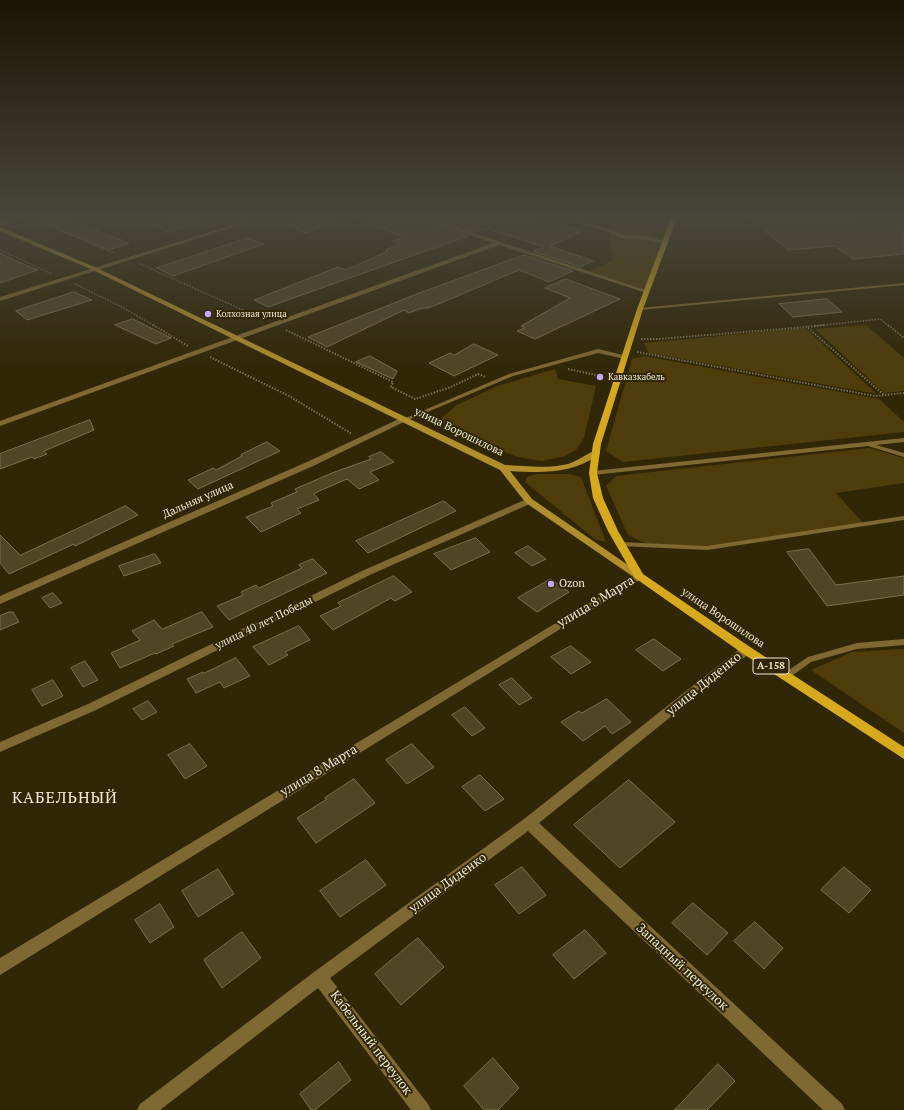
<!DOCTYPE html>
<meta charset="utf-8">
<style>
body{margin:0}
canvas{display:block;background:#312606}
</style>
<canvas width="904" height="1110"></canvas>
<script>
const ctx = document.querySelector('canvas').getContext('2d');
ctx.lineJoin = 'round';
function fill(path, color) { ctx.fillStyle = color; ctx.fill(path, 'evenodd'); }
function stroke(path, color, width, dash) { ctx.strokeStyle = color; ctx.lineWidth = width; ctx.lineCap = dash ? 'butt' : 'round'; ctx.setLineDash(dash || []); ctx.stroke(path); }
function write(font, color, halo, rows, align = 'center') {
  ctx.font = font + ' "PT Serif",serif'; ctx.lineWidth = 4; ctx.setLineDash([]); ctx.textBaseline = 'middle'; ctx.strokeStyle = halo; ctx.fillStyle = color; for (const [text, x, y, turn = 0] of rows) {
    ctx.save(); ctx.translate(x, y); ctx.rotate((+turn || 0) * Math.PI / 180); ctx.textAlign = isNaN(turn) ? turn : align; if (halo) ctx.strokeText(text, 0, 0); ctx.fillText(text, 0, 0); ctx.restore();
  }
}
fill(new Path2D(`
 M 616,218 L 674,218 L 645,291 L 588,272 L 613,260 L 608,230 Z
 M 866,325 L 904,358 L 904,391 L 884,393 L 815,329 Z
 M 805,328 L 877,394 L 649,353 L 644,343 Z
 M 644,356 L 879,399 L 904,422 L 904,432 L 623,462 L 606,451 L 632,359 Z
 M 555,369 L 558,379 L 596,386 L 584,438 L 576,450 L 565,456 L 542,461 L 518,457 L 445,430 L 437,422 L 457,405 L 497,386 Z
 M 869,448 L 904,458 L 904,483 L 836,493 L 863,523 L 715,546 L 653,545 L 640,541 L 628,535 L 606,486 L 616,476 Z
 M 537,474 L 570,474 L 581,477 L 606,542 L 596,540 L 525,482 L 527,477 Z
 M 904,649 L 904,733 L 811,670 L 852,652 Z`), '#4e3c0a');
const building = new Path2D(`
 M 33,218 L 66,218 L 129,243 L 108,250 Z
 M 176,218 L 205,218 L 205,220 L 168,232 L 151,226 Z
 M 310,218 L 344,218 L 344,219 L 306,233 L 285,225 Z
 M 356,218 L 422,218 L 423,220 L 468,236 L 268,307 L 254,300 L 338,267 L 346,270 L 388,251 L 385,250 L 400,244 L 392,241 L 403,237 Z
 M 432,218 L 534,218 L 550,222 L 552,221 L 582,231 L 550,246 L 593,261 L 580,267 L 533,251 L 544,247 L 487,229 L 477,232 Z
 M 749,218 L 854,218 L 863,224 L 904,221 L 904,254 L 853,259 L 835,246 L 789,250 Z
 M 248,238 L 264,244 L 173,276 L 157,268 Z
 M 0,253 L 16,261 L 38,270 L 0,283 Z
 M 524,255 L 573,271 L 549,282 L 519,270 L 429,308 L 422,308 L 409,313 L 404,310 L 327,347 L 308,337 L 422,292 Z
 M 566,279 L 620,299 L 535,339 L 517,331 L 525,328 L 521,326 L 570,298 L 545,288 Z
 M 74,292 L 92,300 L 27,320 L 16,311 Z
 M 827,299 L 842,312 L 793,317 L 779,304 Z
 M 133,319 L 171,338 L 156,344 L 115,325 Z
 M 474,344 L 498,355 L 454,376 L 429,363 L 450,353 L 454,355 Z
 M 370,356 L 397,371 L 393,379 L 356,362 Z
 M 90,420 L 94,430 L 44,451 L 47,454 L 34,459 L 32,457 L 0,469 L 0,454 Z
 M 267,442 L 280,451 L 198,489 L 188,480 L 213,468 L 216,470 L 242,456 L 241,455 Z
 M 381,452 L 394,462 L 370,472 L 379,480 L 359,489 L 347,479 L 317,492 L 314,494 L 319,500 L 297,509 L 301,513 L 261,532 L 246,517 L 273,506 L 271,503 L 297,492 L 295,489 L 332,473 L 371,459 L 369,457 Z
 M 444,501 L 456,511 L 368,553 L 356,541 Z
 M 126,506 L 138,515 L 75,546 L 74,544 L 9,574 L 0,563 L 0,535 L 20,555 Z
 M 476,538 L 490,552 L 451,570 L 434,554 Z
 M 528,546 L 546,559 L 532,566 L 515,553 Z
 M 809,549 L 836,585 L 904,576 L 904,595 L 827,606 L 787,552 Z
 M 155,554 L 161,563 L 124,576 L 119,566 Z
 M 313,559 L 327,573 L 229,620 L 217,606 L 243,595 L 241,592 L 256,585 L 259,588 L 302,568 L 299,565 Z
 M 394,576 L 412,592 L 395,601 L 391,598 L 333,630 L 320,616 L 341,606 L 338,603 Z
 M 551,579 L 569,592 L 537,612 L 518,598 Z
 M 53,593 L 62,603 L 50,608 L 42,598 Z
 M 9,612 L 13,612 L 19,622 L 0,630 L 0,616 Z
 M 202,612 L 213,627 L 172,644 L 174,646 L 156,654 L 155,653 L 120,668 L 111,653 L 140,640 L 132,631 L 154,620 L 162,629 Z
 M 299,626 L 310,640 L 285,652 L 288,655 L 269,665 L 253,647 Z
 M 654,639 L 681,659 L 663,671 L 636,650 Z
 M 571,646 L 591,662 L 571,674 L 551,657 Z
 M 236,658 L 250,676 L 224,688 L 220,682 L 196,693 L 187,679 L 203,672 L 204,673 Z
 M 85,661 L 98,680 L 83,687 L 71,668 Z
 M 512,678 L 532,698 L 519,705 L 499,685 Z
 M 53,680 L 63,696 L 42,706 L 32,690 Z
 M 607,699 L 631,722 L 612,734 L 605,726 L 583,741 L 561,722 L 579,711 L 581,713 Z
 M 148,701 L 157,712 L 142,720 L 133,709 Z
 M 465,707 L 485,728 L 472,736 L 452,715 Z
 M 190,744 L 207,766 L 185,779 L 168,755 Z
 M 412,744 L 434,767 L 407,784 L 386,760 Z
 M 480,775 L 504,799 L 485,811 L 462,787 Z
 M 354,779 L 375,803 L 316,843 L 297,818 L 327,799 L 325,798 Z
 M 629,780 L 675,822 L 620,868 L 574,825 Z
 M 366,860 L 386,885 L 340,917 L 320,891 Z
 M 522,867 L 546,895 L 519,914 L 495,885 Z
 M 844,867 L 871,890 L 849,913 L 821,890 Z
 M 218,869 L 234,894 L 198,917 L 182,891 Z
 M 693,903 L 728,933 L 707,955 L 672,923 Z
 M 160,904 L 174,927 L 150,943 L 135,920 Z
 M 755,922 L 783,948 L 764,969 L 734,941 Z
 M 585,930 L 606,953 L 574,979 L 553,955 Z
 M 242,932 L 261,958 L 222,988 L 204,960 Z
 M 418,938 L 444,967 L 401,1005 L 375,974 Z
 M 493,1058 L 519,1088 L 498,1110 L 484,1110 L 464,1086 Z
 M 339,1062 L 351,1080 L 315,1110 L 311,1110 L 300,1094 Z
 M 718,1064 L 735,1081 L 707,1110 L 675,1110 Z`);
fill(building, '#514527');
stroke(building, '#7c6f4f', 1);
stroke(new Path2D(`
 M 31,219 L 115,253
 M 0,250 L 52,274
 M 140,264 L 263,319
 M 75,284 L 122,307 L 155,326
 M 815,326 L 880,319 L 889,326`), '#766d52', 1.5, [1.5, 1.5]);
stroke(new Path2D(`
 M 153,325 L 188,346
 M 888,325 L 904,338
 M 808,327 L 824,325
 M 286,330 L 393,382 L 391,387 L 415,399 L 451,387 L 478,374 L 486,377
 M 641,339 L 659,339 L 807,327 L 884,395
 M 637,352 L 875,396 L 904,393
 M 210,357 L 289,396 L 352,434
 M 568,369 L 596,375`), '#766d52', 2, [1.5, 1.5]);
fill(new Path2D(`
 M 904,283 L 904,285 L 640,310 L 638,309 L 640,308 Z
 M 598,349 L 627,356 L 628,357 L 625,359 L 598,353 L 513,376 L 406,421 L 404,422 L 401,420 L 509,374 Z
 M 904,438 L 904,442 L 876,445 L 904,453 L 904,457 L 868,446 L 593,475 L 590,473 L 593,471 Z
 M 904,516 L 904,520 L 707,550 L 620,546 L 617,544 L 620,542 L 707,546 Z
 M 904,639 L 904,645 L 857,649 L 811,662 L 789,678 L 786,679 L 783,678 L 782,676 L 783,674 L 808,657 L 857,643 Z`), '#7f6932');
fill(new Path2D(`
 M 18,218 L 26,218 L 0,226 L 0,222 Z
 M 255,218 L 262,218 L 0,301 L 0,297 Z
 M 423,218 L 429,218 L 648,291 L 643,292 L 499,245 L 0,426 L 0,421 L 493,243 L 423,219 Z
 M 560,218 L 568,218 L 610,229 L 624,235 L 648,236 L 667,242 L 664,244 L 648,240 L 623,239 L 606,231 Z
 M 401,418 L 407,418 L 408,420 L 313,466 L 0,604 L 0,596 L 307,462 Z
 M 529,498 L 534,501 L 532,503 L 372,574 L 96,710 L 0,752 L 0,742 L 88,704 L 364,570 Z
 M 639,573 L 644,576 L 643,578 L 0,975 L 0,958 Z
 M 746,646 L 750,647 L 752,650 L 750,653 L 539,823 L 842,1104 L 845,1110 L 823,1110 L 528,831 L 330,978 L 428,1104 L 431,1110 L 411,1110 L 318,988 L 160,1110 L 137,1110 L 140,1104 L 314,972 L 524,819 L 742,647 Z`), '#7f6932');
fill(new Path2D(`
 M 0,227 L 97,268 L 505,465 C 525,466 547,469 568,464 C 577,462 592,449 599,451 L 600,453 L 599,455 C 570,474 543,473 510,471 L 532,499 L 644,576 L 639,579 L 635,578 L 526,503 L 500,470 L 93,270 L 0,231 Z`), '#b08e2c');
fill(new Path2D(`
 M 671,218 L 677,218 L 643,309 L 601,444 L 597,473 L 603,498 L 618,531 L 643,574 L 750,647 L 904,747 L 904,759 L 742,653 L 635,578 L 608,531 L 593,498 L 589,473 L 593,444 L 637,309 Z`), '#d7aa1d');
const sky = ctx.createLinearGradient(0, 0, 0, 373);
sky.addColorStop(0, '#1b1503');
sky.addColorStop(0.58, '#48473b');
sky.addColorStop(1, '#48473b00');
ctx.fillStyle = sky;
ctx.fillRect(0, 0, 904, 373);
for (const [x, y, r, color] of [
 [208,314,4,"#c0a8f3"],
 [600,377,4,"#c0a8f3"],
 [551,584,4,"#c0a8f3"]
]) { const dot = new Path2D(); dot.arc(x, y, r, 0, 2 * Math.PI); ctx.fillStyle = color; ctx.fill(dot); stroke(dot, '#312606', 1.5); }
write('9px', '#f1ead9', '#312606', [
 ["Колхозная улица",216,314],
 ["Кавказкабель",608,377]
], 'left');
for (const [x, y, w] of [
 [771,666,36]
]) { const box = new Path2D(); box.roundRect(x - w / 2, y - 8, w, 16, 3); ctx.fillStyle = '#312606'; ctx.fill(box); stroke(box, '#f1ead9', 1); }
write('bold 10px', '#f1ead9', null, [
 ["А-158",771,666]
]);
write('11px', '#f1ead9', '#312606', [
 ["улица Ворошилова",459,432,26],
 ["Дальняя улица",198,500,-24],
 ["улица Ворошилова",723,618,34],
 ["улица 40 лет Победы",264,623,-26]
]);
write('11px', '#f1ead9', '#312606', [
 ["Ozon",559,584]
], 'left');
write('13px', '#f1ead9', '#312606', [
 ["улица 8 Марта",596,602,-31],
 ["улица Диденко",704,684,-39],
 ["улица 8 Марта",319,771,-31],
 ["улица Диденко",448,883,-36],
 ["Западный переулок",682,967,43],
 ["Кабельный переулок",371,1043,53]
]);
ctx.letterSpacing = '1px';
write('16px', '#f1ead9', '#312606', [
 ["КАБЕЛЬНЫЙ",65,798]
]);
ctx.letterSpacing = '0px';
</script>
